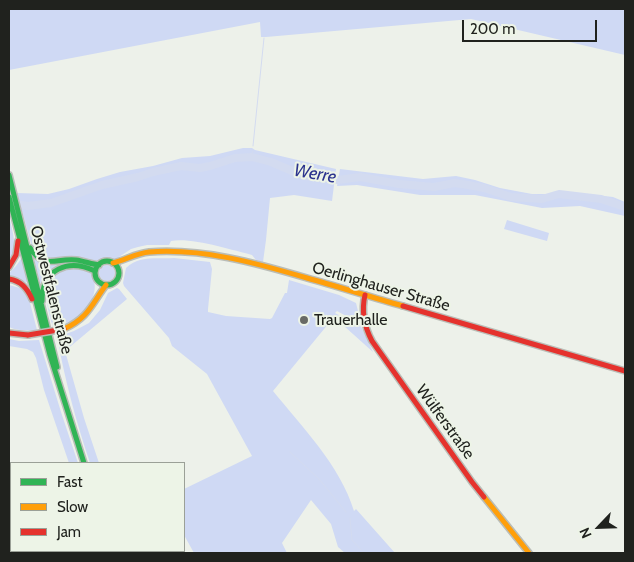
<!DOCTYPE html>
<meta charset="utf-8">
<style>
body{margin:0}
#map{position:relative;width:634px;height:562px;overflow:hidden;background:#edf1ea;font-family:Cabin,sans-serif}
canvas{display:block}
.frame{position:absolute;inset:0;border:10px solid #20221e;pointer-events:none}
.legend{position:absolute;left:10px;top:462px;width:175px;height:90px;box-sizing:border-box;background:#edf4e7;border:1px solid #9ba097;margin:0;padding:6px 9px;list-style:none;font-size:15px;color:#20221e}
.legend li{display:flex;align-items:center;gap:10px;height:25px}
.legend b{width:25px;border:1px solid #9ba097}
.north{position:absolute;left:574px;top:502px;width:50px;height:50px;-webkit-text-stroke:4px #edf4e7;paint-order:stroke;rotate:246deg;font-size:14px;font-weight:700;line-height:20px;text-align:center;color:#20221e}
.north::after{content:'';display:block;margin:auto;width:18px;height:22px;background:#20221e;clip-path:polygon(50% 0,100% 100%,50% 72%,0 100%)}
.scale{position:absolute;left:462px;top:20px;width:135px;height:22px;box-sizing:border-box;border:2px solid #20221e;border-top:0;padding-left:6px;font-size:15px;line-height:18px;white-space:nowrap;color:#20221e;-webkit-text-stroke:4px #edf4e7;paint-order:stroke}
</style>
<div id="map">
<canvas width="634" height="562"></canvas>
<div class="frame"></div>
<ul class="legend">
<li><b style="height:6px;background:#30b455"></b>Fast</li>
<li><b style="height:6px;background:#ff9f0a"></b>Slow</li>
<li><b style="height:6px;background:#e5322d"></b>Jam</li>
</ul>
<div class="north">N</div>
<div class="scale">200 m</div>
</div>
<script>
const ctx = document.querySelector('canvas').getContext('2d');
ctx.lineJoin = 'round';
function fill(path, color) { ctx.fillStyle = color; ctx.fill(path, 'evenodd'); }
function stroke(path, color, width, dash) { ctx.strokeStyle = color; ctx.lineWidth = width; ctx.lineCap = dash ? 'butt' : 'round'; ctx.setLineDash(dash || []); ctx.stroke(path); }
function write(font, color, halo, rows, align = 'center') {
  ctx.font = font + ' Cabin,sans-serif'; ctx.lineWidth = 4; ctx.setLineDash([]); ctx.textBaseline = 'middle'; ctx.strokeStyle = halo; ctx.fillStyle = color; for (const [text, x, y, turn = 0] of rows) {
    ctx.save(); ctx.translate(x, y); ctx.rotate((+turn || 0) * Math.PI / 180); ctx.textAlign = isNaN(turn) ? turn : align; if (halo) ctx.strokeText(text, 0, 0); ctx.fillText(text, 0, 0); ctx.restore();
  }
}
fill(new Path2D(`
 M 9,9 L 625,9 L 625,55 L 471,19 L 266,37 L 261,37 L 260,22 L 9,70 Z
 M 243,148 L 252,148 L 255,150 L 336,169 L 332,201 L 294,195 L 270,198 L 266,240 L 263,262 L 256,260 L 252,255 C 232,250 191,237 171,241 L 169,245 L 147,245 L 138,247 L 131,249 L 116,259 L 106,258 L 94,262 L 73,257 L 53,259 L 47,259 L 37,253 L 32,247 L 17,193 L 48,194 L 69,189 L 97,179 L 120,172 L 153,166 L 182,158 L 210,156 Z
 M 340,169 L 423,179 L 456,176 L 475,180 L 500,188 L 532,194 L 587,194 L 613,197 L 625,202 L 625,216 L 580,206 L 542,208 L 475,195 L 420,195 L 357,185 L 337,186 Z
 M 9,216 C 12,230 19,248 9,260 Z
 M 507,220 L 549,233 L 547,241 L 504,229 Z
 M 174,258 L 210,262 L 212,269 L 208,309 L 208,312 L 226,316 L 270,319 L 272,318 L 285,293 L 287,293 L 289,280 L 339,295 L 356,303 L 359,315 L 356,318 L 348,317 L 337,311 L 335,313 L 348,320 L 359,322 L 373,352 L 334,317 L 273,391 C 302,427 340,465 354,511 L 356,509 L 395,553 L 345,553 L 338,547 L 331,524 L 311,500 L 282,543 L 287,553 L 194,553 L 184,535 L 184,489 L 252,456 L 207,374 L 172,346 L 169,338 L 124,286 L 123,283 L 126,268 C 139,255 157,259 174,258 Z
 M 21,259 L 22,259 L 28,283 L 19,279 L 9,277 L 9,273 L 16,266 Z
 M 34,259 C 44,264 52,266 62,264 L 63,265 C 51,271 48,274 40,284 Z
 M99 273a8 8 0 1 1 16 0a8 8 0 1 1-16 0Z
 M 70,268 C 75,268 81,267 86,269 C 90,271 92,274 93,278 C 99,291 89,308 79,316 C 71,322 62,325 53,327 C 46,303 38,277 70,268 Z
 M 9,285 L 20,288 L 28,295 L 37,330 C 28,331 18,331 9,327 Z
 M 117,288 L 119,289 L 127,299 L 65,351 L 84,418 L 99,463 L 90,463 C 76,422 65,380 57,337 L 74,331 L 89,323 L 100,310 L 108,293 Z
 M 9,339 L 19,341 L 39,340 L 61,412 L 78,463 L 69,463 L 44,390 L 36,358 L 33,352 L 27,349 L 9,346 Z`), '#cfd9f4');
stroke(new Path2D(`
 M 253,146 L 264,38
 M 252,157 L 253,151
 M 290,452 L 319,479 L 346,512
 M 350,518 L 352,540 L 364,553`), '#d3dbf0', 1);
stroke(new Path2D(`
 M 9,203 L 28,206 L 51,203 L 102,185 L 138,177 L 153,172 L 181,166 L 200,168 L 210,166 L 235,158 L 252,157 L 271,162 L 304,176 L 338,180 L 360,177 L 399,184 L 434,187 L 455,183 L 468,185 L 484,188 L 511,197 L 542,199 L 559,194 L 601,199 L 625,207`), '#d3dbf0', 8);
const street = new Path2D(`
 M 38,553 L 42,551`);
const fast = new Path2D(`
 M 9,175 L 57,367
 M 9,197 L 50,355 L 84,463
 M 30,248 C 45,270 54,258 76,260 C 84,261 91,264 99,265
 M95 273a12 12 0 1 1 24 0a12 12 0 1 1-24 0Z
 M 42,301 C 42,269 68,258 95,271`);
const slow = new Path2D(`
 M 113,263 C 125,260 137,253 149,252 C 203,248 256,263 307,278 C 339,287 371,297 403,306
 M 64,329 C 89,317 91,305 106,285
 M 484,497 L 529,553
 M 118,551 L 119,553`);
const jam = new Path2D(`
 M 9,267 L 16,255 L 18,241
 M 9,279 C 21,281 27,288 32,299
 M 365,295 C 361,312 364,326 372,341 L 472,482 L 484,497
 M 403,306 L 625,371
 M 9,333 L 28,335`);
stroke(street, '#babdb7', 6);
stroke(fast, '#babdb7', 8);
stroke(slow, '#babdb7', 8);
stroke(jam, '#babdb7', 8);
stroke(street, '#fcfdfc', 4);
stroke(fast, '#30b455', 5);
stroke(slow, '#ff9f0a', 5);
stroke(jam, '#e5322d', 5);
const jamBridge = new Path2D(`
 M 28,335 L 64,329`);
stroke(jamBridge, '#babdb7', 8, []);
stroke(jamBridge, '#e5322d', 5);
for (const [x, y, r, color] of [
 [304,320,5,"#686a65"]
]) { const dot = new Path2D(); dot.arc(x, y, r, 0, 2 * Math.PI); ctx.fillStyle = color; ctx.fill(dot); stroke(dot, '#edf4e7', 2); }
write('16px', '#20221e', '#edf4e7', [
 ["Oerlinghauser Straße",381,287,16],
 ["Ostwestfalenstraße",51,290,76],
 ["Wülferstraße",445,422,54]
]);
write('16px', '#20221e', '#edf4e7', [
 ["Trauerhalle",314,320]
], 'left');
write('italic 18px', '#2c348e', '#edf4e7', [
 ["Werre",315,174,10]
]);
</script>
